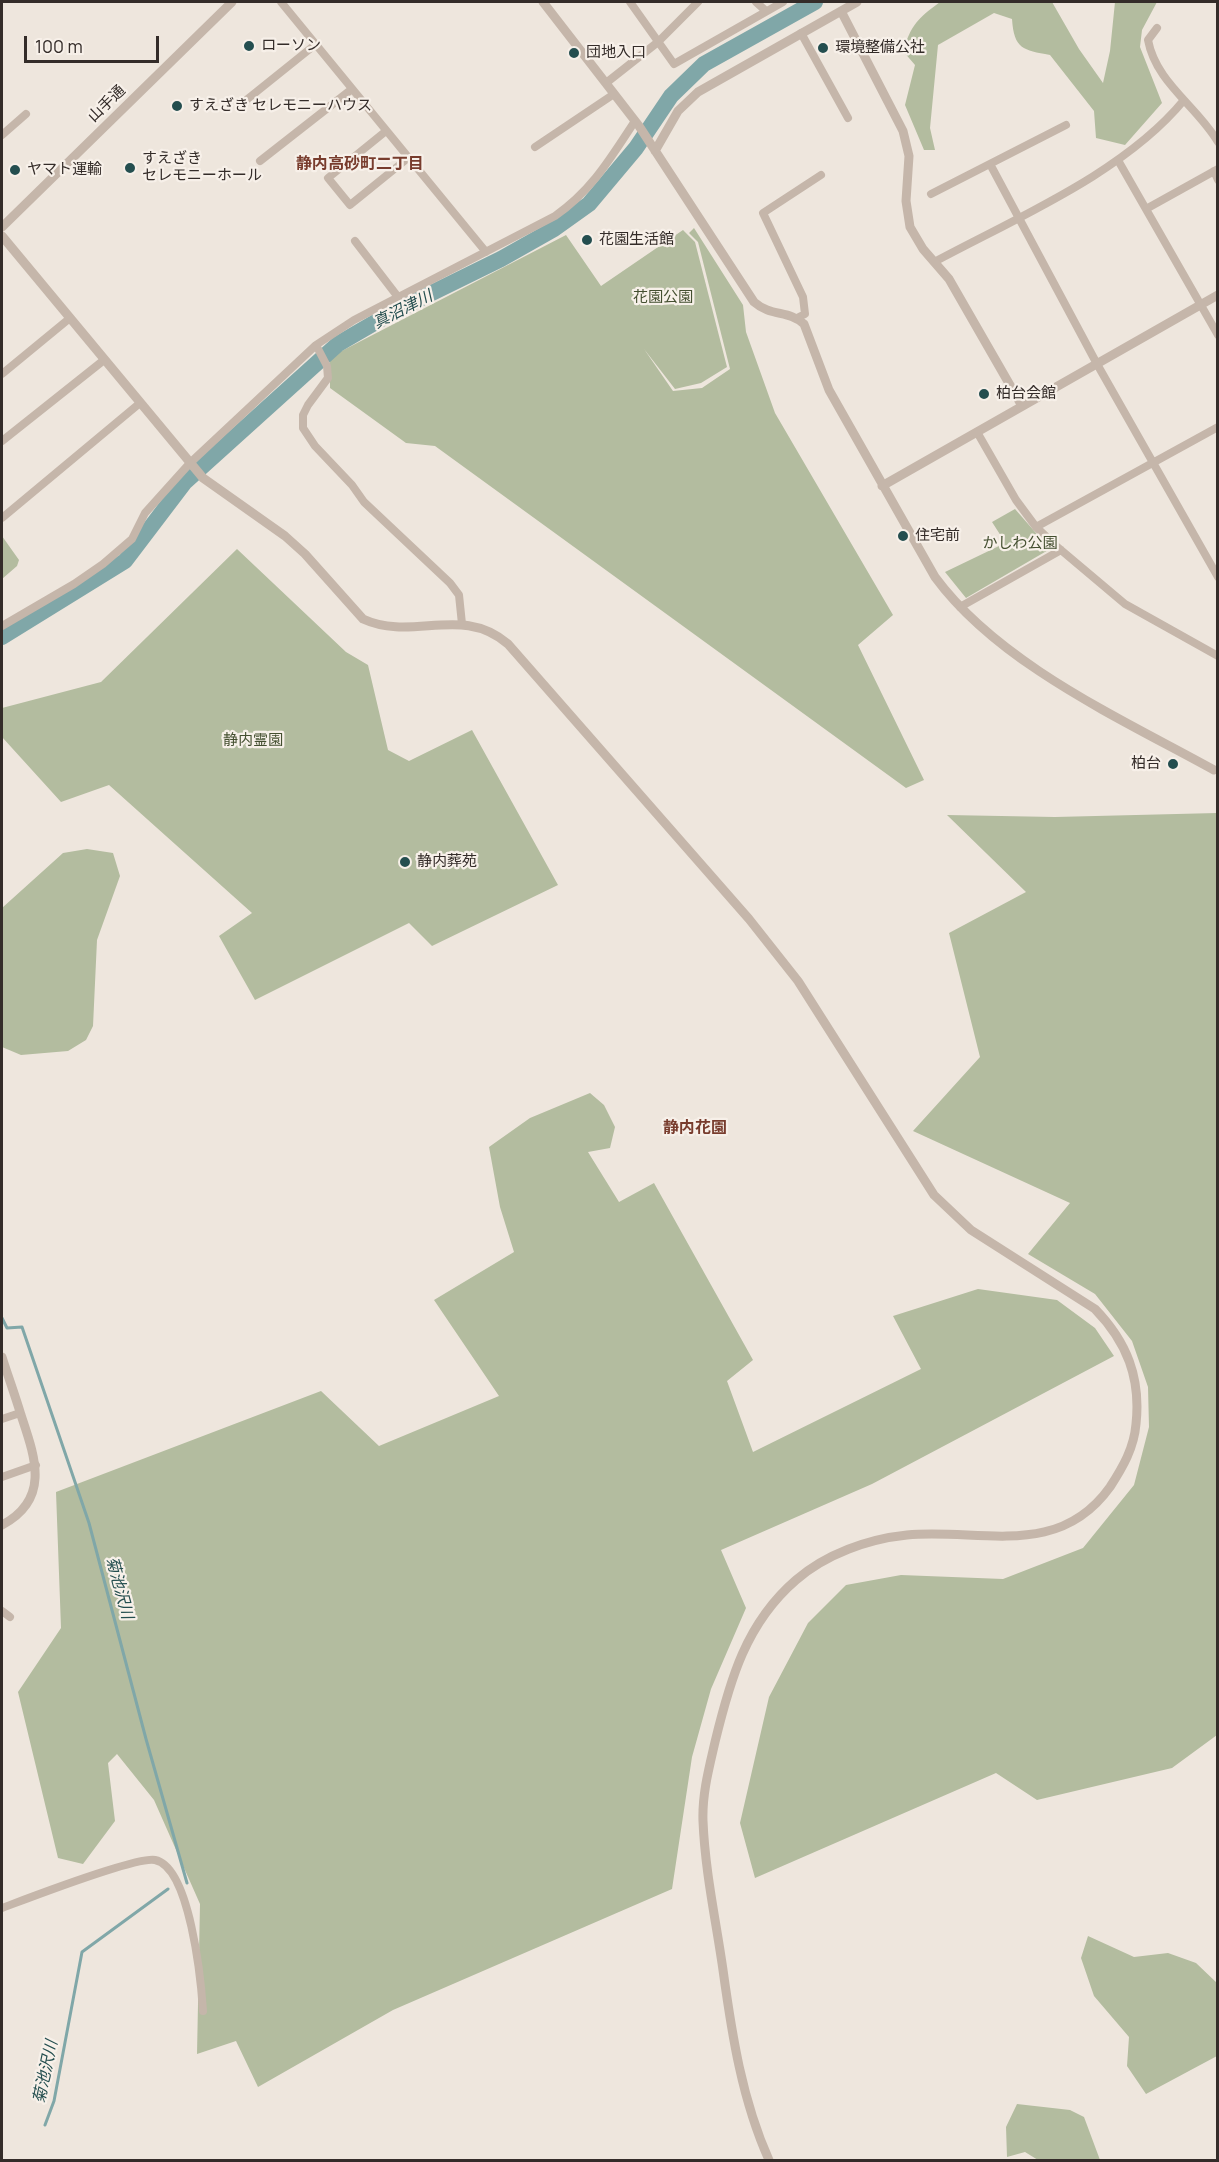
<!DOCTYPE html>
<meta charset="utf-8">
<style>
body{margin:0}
#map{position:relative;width:1219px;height:2162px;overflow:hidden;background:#eee6dd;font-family:Manrope,sans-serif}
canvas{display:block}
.frame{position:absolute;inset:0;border:3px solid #342c29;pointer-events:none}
.scale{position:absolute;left:24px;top:36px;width:135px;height:27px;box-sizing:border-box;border:3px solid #342c29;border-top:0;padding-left:8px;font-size:18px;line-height:21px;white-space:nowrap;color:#342c29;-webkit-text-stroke:4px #f7f0e9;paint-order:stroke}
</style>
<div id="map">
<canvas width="1219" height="2162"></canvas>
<div class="frame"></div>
<div class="scale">100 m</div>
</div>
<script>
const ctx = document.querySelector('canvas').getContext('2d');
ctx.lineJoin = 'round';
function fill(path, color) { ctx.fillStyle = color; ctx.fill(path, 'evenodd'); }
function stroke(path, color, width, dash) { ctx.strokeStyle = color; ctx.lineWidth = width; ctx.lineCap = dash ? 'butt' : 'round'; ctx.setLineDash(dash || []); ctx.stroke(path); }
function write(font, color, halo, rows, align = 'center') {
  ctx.font = font + ' Manrope,"Noto Sans JP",sans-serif'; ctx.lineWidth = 4.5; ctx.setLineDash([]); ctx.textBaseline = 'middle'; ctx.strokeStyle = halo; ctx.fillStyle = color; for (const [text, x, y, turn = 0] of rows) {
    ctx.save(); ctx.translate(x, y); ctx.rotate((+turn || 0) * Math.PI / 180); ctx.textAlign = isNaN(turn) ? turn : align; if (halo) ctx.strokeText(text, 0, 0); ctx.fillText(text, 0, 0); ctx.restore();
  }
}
fill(new Path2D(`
 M 940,2 L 1052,2 L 1079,49 L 1103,83 L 1110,51 L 1115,2 L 1157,2 L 1142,30 L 1140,47 L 1162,103 L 1125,145 L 1096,138 L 1094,111 L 1050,55 C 1023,50 1014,49 1012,19 L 994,13 L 938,45 L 930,128 L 935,150 L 924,150 L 905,105 L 915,65 L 903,51 C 911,25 918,18 940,2 Z
 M 694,228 L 743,305 L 746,332 L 775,413 L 893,615 L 858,645 L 924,780 L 906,788 L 435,446 L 406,443 L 330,388 L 330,357 L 566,235 L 601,286 L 683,230 L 695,242 L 727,367 L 701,383 L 675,389 L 644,349 L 673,391 L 702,388 L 730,369 L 698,242 L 689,233 Z
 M 1015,509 L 1050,549 L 966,598 L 945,572 L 999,546 L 1001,536 L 992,522 Z
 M 2,536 L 19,560 L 17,566 L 2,579 Z
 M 237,549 L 346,652 L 368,665 L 388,750 L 409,761 L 472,730 L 558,885 L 432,946 L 409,923 L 255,1000 L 219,936 L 252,913 L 109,785 L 61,802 L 2,737 L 2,708 L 101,682 Z
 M 1217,813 L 1217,1735 L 1172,1768 L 1037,1800 L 996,1773 L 755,1878 L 740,1823 L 769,1697 L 808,1623 L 846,1585 L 901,1575 L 1003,1579 L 1083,1548 L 1134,1485 L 1149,1427 L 1148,1387 L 1132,1341 L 1095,1294 L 1028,1254 L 1070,1203 L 913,1131 L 980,1057 L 949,933 L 1026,892 L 947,815 L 1055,817 Z
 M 87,849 L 113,853 L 120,876 L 97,940 L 93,1026 L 86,1040 L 68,1051 L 21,1055 L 2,1047 L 2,908 L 63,853 Z
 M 590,1093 L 604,1105 L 615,1127 L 610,1148 L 588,1152 L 619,1202 L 654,1183 L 753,1360 L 727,1381 L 753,1452 L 921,1369 L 893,1316 L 978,1289 L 1057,1300 L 1095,1328 L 1114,1356 L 872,1484 L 721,1550 L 746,1608 L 711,1689 L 692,1757 L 672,1889 L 393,2010 L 258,2087 L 236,2041 L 197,2054 L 200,1904 L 154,1800 L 117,1754 L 108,1763 L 115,1821 L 83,1864 L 58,1858 L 18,1692 L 61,1628 L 56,1492 L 321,1391 L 379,1446 L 499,1396 L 434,1300 L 514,1252 L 500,1207 L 489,1147 L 530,1118 Z
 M 1088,1936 L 1134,1957 L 1168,1953 L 1196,1963 L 1217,1983 L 1217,2056 L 1146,2094 L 1127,2066 L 1129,2037 L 1094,1996 L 1081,1958 Z
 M 1017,2104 L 1070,2110 L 1084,2117 L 1100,2160 L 1038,2160 L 1025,2152 L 1007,2157 L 1006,2127 Z`), '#b3bc9f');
stroke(new Path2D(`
 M 2,1318 L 7,1328 L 22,1327 L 89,1523 L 146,1739 L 187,1883
 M 45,2125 L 54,2101 L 82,1952 L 168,1889`), '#80a7a8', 3);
stroke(new Path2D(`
 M 2,637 L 125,561 L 185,482 L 338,344 L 393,312 L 501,259 L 554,229 L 589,204 L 636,148 L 671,96 L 704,64 L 815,2`), '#80a7a8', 16);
stroke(new Path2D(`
 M 281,2 L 486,252
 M 630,2 L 674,64 L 783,2
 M 756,2 L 766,11
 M 1157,28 L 1148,40 C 1156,83 1197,106 1218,142
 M 801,33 L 848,118
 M 606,83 L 658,42 L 698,2
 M 240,105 L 316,44
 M 386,131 L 328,178 L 350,205 L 408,158
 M 2,135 L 26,114
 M 535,147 L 614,94
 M 260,161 L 352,89
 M 1119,162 L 1218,335
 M 990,164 L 1097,364 L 1218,577
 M 1214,171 L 1218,180
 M 931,194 L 1066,125
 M 1146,209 L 1218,169
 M 355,241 L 398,297
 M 936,261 C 1018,217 1125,172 1184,100
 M 797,318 L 805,314 L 803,297 L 763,213 L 821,175
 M 316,345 L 327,366 L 328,378 L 308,405 L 303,415 L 303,428 L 315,446 L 352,485 L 364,502 L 450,583 L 459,595 L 462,624
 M 2,374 L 70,318
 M 977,432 L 1016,500 L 1036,527 L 1055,545 L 1125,604 L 1218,656
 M 2,441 L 104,360
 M 2,518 L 140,403
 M 1036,527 L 1218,427
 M 960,607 L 1061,550
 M 2,626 L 74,584 L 103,564 L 132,539 L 145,513 L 190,463 L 316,345 L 354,320 L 555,216 C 592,190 610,159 635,121
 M 2,1419 L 20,1413
 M 2,1477 L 36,1465
 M 2,1611 L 10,1617
 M 2,1908 C 26,1899 137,1856 155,1860 C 190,1867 201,1980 203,2011`), '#c5b6aa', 8);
stroke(new Path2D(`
 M 543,2 L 639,126 L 754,302 C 771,317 789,310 804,324 L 829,390 L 935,577 C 999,664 1120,718 1214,770
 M 841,11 L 903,131 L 909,156 L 906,201 L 910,227 L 923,249 L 949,279 L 1022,406
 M 655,151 L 678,111 L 698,92 L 857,2
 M 2,227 L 232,2
 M 2,236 L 203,478 L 285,536 L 305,554 L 363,619 C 413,642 462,604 508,644 L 749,919 L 798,981 L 934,1195 L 971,1230 L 1095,1309 C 1127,1342 1141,1378 1136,1424 C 1134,1448 1123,1467 1110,1487 C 1058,1560 980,1528 907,1535 C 868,1539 826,1554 796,1580 C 746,1623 730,1680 715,1742 C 709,1768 702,1794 703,1821 C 705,1871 716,1921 723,1970 C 732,2035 742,2100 769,2160
 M 882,486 L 1218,295
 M 2,1357 C 8,1376 15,1395 21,1415 C 35,1457 51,1499 2,1525`), '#c5b6aa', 9);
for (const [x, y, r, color] of [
 [249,46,6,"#244e4f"],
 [823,48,6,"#244e4f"],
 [574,53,6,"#244e4f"],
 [177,106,6,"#244e4f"],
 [130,168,6,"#244e4f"],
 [15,170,6,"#244e4f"],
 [587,240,6,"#244e4f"],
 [984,394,6,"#244e4f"],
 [903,536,6,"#244e4f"],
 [1173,764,6,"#244e4f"],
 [405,862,6,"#244e4f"]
]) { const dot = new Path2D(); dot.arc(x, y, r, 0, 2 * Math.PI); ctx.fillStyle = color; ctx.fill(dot); stroke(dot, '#f7f0e9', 2); }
write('15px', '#342c29', '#f7f0e9', [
 ["ローソン",261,46],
 ["環境整備公社",835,48],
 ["団地入口",586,53],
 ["すえざき セレモニーハウス",189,106],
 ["すえざき",142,159],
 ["セレモニーホール",142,176],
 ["ヤマト運輸",27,170],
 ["花園生活館",599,240],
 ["柏台会館",996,394],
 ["住宅前",915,536],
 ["柏台",1161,764,"right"],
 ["静内葬苑",417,862]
], 'left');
write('15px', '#342c29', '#f7f0e9', [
 ["山手通",107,104,-44]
]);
write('15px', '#444f30', '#f7f0e9', [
 ["花園公園",663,298],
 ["かしわ公園",1020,544],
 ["静内霊園",253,741]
]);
write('bold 16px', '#783c2d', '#f7f0e9', [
 ["静内高砂町二丁目",360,165],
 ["静内花園",695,1129]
]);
write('italic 16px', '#244e4f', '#f7f0e9', [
 ["真沼津川",403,310,-27],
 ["菊池沢川",119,1588,75],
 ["菊池沢川",46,2072,-78]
]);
</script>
